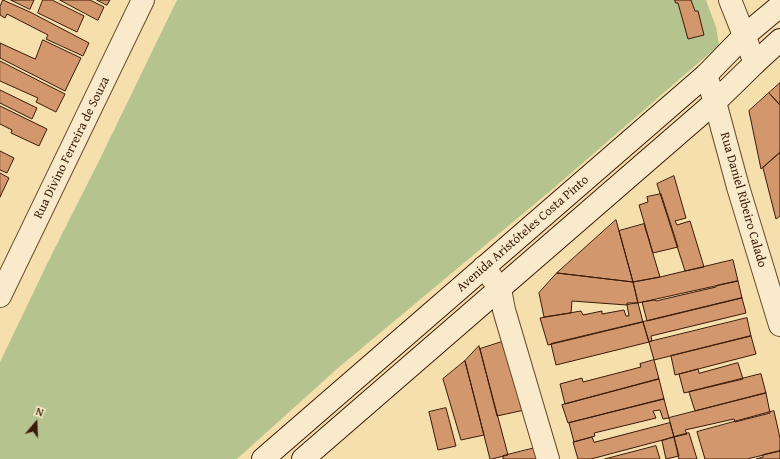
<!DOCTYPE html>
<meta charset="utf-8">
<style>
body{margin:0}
#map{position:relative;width:780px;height:459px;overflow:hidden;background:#f5dfad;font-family:"Gentium Book Plus",serif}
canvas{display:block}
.north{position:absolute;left:16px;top:403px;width:40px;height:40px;-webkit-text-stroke:3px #f8eaca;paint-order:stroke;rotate:19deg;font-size:11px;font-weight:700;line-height:16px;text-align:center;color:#3a1a07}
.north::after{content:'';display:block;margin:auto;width:14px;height:18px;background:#3a1a07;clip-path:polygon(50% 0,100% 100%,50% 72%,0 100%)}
</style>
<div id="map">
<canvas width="780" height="459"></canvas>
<div class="north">N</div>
</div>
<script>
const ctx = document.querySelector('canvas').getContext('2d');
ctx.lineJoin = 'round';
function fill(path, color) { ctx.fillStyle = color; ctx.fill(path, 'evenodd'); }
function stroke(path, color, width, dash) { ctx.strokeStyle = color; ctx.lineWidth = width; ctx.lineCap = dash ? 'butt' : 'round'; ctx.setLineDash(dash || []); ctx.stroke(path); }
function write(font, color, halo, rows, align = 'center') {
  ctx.font = font + ' "Gentium Book Plus",serif'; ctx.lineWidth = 3; ctx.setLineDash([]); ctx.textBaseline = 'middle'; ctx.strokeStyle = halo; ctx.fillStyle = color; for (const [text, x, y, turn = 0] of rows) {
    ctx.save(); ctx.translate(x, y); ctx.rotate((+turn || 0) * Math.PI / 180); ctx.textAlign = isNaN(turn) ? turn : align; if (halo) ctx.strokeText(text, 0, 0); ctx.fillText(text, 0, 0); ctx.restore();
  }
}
fill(new Path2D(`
 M 177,0 L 706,0 L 716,27 L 719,45 L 555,187 L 338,368 L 237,459 L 0,459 L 0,362 L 51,256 L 100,159 Z`), '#b5c38f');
const building = new Path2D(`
 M 3,0 L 30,12 L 89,43 L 83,56 L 46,39 L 48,35 L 7,14 L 5,18 L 0,15 L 0,7 Z
 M 11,0 L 34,0 L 30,9 Z
 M 43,0 L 52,0 L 84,16 L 77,32 L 38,13 Z
 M 60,0 L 90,0 L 104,7 L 98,20 Z
 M 97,0 L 110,0 L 107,5 Z
 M 675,0 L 691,0 L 695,11 L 698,11 L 704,35 L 688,39 L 678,3 L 676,3 Z
 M 43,40 L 81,58 L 65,91 L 0,58 L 0,43 L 35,59 Z
 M 0,61 L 65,94 L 56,112 L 36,102 L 38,98 L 0,81 Z
 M 780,83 L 780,105 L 769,93 Z
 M 0,90 L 37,108 L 32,119 L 0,103 Z
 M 769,93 L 780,105 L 780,152 L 761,169 L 749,111 Z
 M 0,106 L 47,129 L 39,146 L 11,133 L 12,130 L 0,124 Z
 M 0,151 L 14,158 L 7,173 L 0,170 Z
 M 780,153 L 780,216 L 776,219 L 763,168 Z
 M 0,173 L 9,178 L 0,197 Z
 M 674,176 L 686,218 L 675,221 L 677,225 L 690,221 L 704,267 L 685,271 L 657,184 Z
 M 661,194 L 678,247 L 653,253 L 639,205 L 648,202 L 647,197 Z
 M 616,220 L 633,282 L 557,273 Z
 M 644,224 L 660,277 L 633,282 L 619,231 Z
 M 733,260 L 738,281 L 638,303 L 633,282 L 660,277 Z
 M 557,273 L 633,282 L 638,303 L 627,303 L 627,305 L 572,301 L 571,313 L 544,317 L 539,293 Z
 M 738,281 L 742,298 L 647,321 L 642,302 L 655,300 L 656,301 L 716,287 L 716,286 Z
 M 742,298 L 746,313 L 651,336 L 652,341 L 649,342 L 643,322 Z
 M 638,303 L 643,322 L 548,345 L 540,318 L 581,311 L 583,315 L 602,311 L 602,314 L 624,310 L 626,316 L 629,316 L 627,305 Z
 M 747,318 L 751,336 L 654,360 L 649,342 Z
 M 643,322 L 649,342 L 556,365 L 551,344 Z
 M 751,336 L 756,354 L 675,375 L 671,356 Z
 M 511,339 L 529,409 L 497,416 L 480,349 Z
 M 479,346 L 508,455 L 492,459 L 490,459 L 465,361 Z
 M 654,360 L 659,379 L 565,404 L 560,384 L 582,378 L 583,382 L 641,367 L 640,364 Z
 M 465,361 L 484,435 L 461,440 L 443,379 Z
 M 738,363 L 743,379 L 684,393 L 679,374 L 698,369 L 699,373 Z
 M 761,374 L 766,393 L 695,411 L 689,392 Z
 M 659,379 L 664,399 L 568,423 L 562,405 Z
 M 766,393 L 770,413 L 735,422 L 734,419 L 685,430 L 687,434 L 674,437 L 669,418 Z
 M 664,399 L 669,418 L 663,419 L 660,410 L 653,411 L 656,418 L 594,433 L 595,436 L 574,442 L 569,423 Z
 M 446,408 L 456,446 L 438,450 L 429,412 Z
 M 774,411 L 780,438 L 780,451 L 747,459 L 705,459 L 697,432 Z
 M 670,423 L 674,437 L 591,459 L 578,459 L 573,442 L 592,437 L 594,442 Z
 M 689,433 L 697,459 L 679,459 L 674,437 Z
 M 674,437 L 679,456 L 666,459 L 662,441 Z
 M 656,446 L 660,459 L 605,459 Z
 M 539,447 L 542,459 L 503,459 L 503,456 Z
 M 780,451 L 780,459 L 756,459 L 763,457 L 763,455 Z`);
fill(building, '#d3976d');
stroke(building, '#3a1a07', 1);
const minor = new Path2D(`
 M 730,0 L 755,63
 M 706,75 L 715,102 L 738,187 L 780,325
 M 484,267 L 500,289 L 504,310 L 548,459
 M 0,296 L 143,0`);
const secondary = new Path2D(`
 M 263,459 L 706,75 L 744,36 L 780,6
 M 303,459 L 715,102 L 755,63 L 780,40`);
stroke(minor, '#694b30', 24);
stroke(secondary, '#3a1a07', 24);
stroke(minor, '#f8eaca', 22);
stroke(secondary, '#f8eaca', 22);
write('13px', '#3a1a07', '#f8eaca', [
 ["Rua Divino Ferreira de Souza",72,148,-64],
 ["Rua Daniel Ribeiro Calado",743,200,74],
 ["Avenida Aristóteles Costa Pinto",523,234,-41]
]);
</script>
